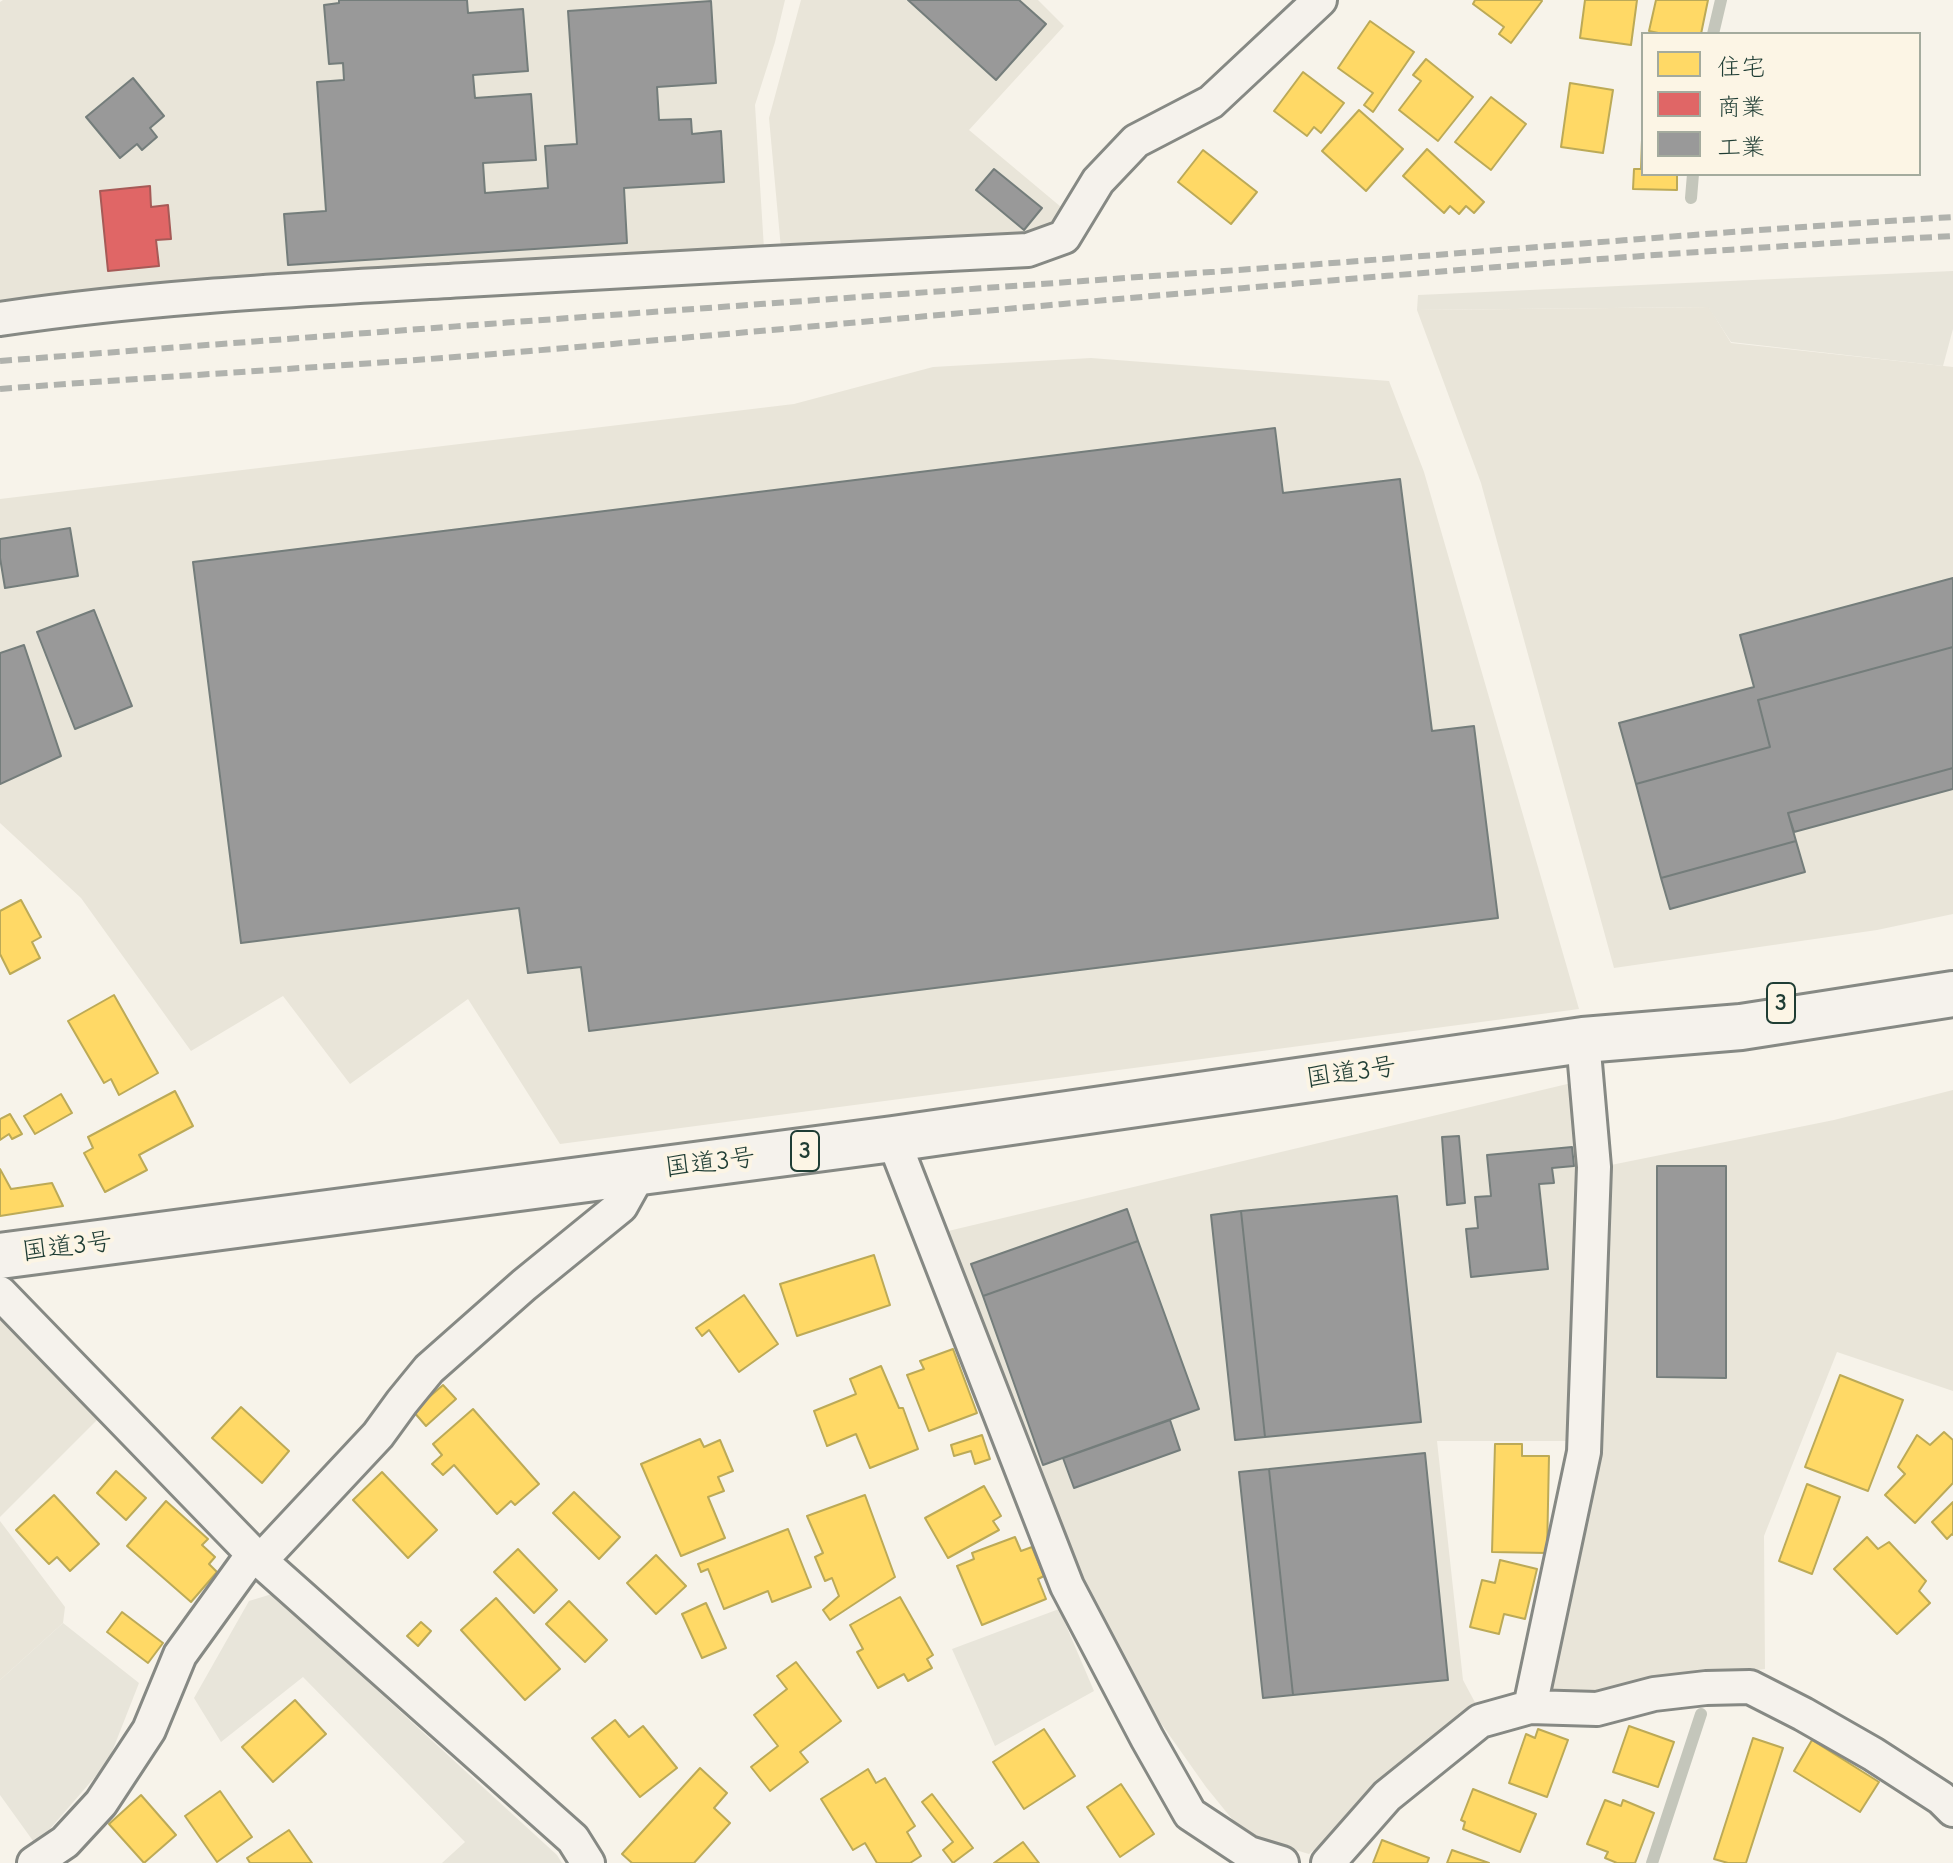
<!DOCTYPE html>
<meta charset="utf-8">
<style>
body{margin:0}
#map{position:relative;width:1953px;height:1863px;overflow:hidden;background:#f7f3ea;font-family:"Comic Neue","Klee One",sans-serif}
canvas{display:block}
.legend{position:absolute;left:1641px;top:32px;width:280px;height:144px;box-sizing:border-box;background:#fcf5e5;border:2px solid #a4ab9e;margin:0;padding:10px 14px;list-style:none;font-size:24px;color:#1f3d34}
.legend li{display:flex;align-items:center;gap:16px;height:40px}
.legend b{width:40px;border:2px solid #a4ab9e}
</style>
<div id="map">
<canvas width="1953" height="1863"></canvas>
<ul class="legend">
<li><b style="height:22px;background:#ffd966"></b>住宅</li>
<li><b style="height:22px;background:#e06666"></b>商業</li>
<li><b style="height:22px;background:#999"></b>工業</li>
</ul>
</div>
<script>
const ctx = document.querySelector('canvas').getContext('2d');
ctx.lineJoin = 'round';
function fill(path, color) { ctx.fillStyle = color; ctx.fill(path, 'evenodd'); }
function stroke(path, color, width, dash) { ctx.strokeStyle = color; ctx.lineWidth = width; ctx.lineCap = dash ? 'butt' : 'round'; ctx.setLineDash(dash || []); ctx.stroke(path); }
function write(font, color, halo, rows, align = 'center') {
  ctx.font = font + ' "Comic Neue","Klee One",sans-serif'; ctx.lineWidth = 8; ctx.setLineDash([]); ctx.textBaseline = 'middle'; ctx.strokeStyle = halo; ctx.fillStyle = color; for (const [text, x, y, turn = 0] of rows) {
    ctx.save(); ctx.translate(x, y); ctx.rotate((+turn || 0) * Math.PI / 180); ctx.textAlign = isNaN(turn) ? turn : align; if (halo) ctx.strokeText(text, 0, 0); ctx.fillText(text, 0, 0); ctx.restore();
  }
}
fill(new Path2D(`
 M 3,0 L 785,0 L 775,42 L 755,105 L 764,249 L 0,307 L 0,2 Z
 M 801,0 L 1038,0 L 1064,26 L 969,130 L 1067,212 L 1025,244 L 781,249 L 769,118 Z
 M 1709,307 L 1731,343 L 1953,367 L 1953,914 L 1877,930 L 1614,968 L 1481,483 L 1417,310 Z
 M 1091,358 L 1389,381 L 1424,472 L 1579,1009 L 560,1144 L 468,999 L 350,1084 L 283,996 L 191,1051 L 81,898 L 0,823 L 0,499 L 794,404 L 933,367 Z
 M 1580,1081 L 1577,1441 L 1437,1441 L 1463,1680 L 1478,1708 L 1309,1854 L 1245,1835 L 1206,1787 L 1136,1688 L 1071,1567 L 944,1232 Z
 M 1953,1090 L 1953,1391 L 1837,1352 L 1764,1536 L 1765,1669 L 1549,1697 L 1602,1440 L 1606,1166 L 1834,1120 Z
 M 0,1314 L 104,1413 L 0,1517 Z
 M 0,1521 L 65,1607 L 63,1623 L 0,1680 Z`), '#e9e5d9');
fill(new Path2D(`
 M 1953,271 L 1953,329 L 1943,366 L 1731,342 L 1708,307 L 1417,310 L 1418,295 Z
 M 272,1594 L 557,1855 L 562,1863 L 442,1863 L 465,1842 L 303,1677 L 221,1742 L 194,1698 L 249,1601 Z
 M 1059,1609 L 1094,1691 L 995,1746 L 952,1649 Z
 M 63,1623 L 139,1683 L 108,1762 L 36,1845 L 0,1795 L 0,1680 Z`), '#e8e5da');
const homes = new Path2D(`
 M 1475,0 L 1541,0 L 1542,1 L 1511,43 L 1499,34 L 1504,27 L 1473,4 Z
 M 1585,0 L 1637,0 L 1631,45 L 1580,38 Z
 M 1656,0 L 1708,0 L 1701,34 L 1663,34 L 1649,31 Z
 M 1370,21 L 1414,52 L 1373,112 L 1364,105 L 1373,93 L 1338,68 Z
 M 1426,59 L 1473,97 L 1438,141 L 1399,110 L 1421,81 L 1413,75 Z
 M 1303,72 L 1344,103 L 1321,133 L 1314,127 L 1307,136 L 1274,111 Z
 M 1570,83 L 1613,90 L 1603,153 L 1561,147 Z
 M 1491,97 L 1526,124 L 1491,170 L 1455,142 Z
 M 1359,110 L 1403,149 L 1366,191 L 1322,151 Z
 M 1642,140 L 1643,174 L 1677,174 L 1677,190 L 1633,189 L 1634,169 L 1641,169 Z
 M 1427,149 L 1484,202 L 1474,213 L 1466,206 L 1459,214 L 1450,206 L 1444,213 L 1403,176 Z
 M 1203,150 L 1257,192 L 1231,224 L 1178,182 Z
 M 21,900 L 41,937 L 32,942 L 40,958 L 10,974 L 0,954 L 0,911 Z
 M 114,995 L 158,1073 L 119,1095 L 111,1079 L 104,1083 L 68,1021 Z
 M 175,1091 L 193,1126 L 139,1155 L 147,1170 L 105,1192 L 84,1153 L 93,1148 L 88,1137 Z
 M 61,1094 L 72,1113 L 35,1134 L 24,1116 Z
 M 10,1114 L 22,1134 L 12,1139 L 9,1134 L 0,1140 L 0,1119 Z
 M 0,1169 L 11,1189 L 52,1183 L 63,1206 L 0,1216 Z
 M 874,1255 L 890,1305 L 797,1336 L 780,1284 Z
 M 744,1295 L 778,1344 L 739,1372 L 709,1330 L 702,1336 L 696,1328 Z
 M 953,1349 L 977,1413 L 929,1431 L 907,1375 L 924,1369 L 920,1361 Z
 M 881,1366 L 899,1408 L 903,1408 L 918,1449 L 870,1468 L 856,1434 L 827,1446 L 814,1411 L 856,1394 L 850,1379 Z
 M 1840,1375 L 1903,1400 L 1868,1491 L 1805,1467 Z
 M 443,1385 L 456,1399 L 426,1426 L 413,1411 Z
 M 241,1407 L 289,1451 L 262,1483 L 212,1438 Z
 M 473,1409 L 539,1484 L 515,1505 L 511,1501 L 497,1514 L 454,1465 L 443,1475 L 432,1464 L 442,1455 L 433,1444 Z
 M 1944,1432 L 1953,1440 L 1953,1483 L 1915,1523 L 1885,1495 L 1905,1474 L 1898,1467 L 1917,1435 L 1930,1445 Z
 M 982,1435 L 990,1459 L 975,1464 L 971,1451 L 954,1456 L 951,1445 Z
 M 700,1439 L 704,1447 L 720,1440 L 733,1471 L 718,1477 L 724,1491 L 708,1497 L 725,1538 L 681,1556 L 641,1464 Z
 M 1495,1444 L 1522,1444 L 1522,1456 L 1549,1456 L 1547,1553 L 1492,1552 Z
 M 116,1471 L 146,1498 L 126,1520 L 97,1493 Z
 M 382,1472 L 437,1530 L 408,1558 L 353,1500 Z
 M 1807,1484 L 1840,1497 L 1812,1574 L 1779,1561 Z
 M 984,1486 L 1001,1516 L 993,1521 L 999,1530 L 948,1558 L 925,1518 Z
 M 574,1492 L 620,1537 L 599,1559 L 553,1513 Z
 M 54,1495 L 99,1544 L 70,1571 L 57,1557 L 49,1564 L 16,1530 Z
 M 865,1495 L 895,1577 L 830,1620 L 823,1610 L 839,1596 L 832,1578 L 825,1581 L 815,1557 L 823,1553 L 807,1516 Z
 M 166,1501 L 208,1539 L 202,1545 L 215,1557 L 209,1564 L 217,1572 L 191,1602 L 127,1546 Z
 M 1953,1502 L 1953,1535 L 1952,1534 L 1947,1539 L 1932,1522 Z
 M 788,1529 L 811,1587 L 772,1602 L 768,1591 L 724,1609 L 708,1569 L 701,1572 L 698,1564 Z
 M 1015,1537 L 1021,1551 L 1032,1547 L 1044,1576 L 1038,1579 L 1046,1599 L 982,1625 L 957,1566 L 974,1559 L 972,1553 Z
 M 1867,1537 L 1878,1549 L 1889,1542 L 1926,1581 L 1919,1591 L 1930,1603 L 1897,1634 L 1834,1569 Z
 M 518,1549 L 557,1590 L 534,1613 L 494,1572 Z
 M 656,1555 L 686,1586 L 656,1614 L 627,1583 Z
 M 1500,1560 L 1537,1569 L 1525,1619 L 1504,1614 L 1499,1634 L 1470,1627 L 1482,1580 L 1495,1583 Z
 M 900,1597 L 933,1655 L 927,1659 L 932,1668 L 908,1681 L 904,1674 L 878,1688 L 857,1652 L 863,1649 L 850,1625 Z
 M 496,1598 L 560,1669 L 525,1700 L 461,1630 Z
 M 569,1601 L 607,1640 L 585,1662 L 546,1624 Z
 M 706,1603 L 726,1648 L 702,1658 L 682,1614 Z
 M 122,1612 L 163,1643 L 148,1663 L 107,1632 Z
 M 421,1622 L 431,1631 L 418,1646 L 407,1636 Z
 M 796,1662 L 841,1721 L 800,1752 L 808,1762 L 770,1791 L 751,1767 L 778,1746 L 754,1715 L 787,1689 L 777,1676 Z
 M 295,1700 L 326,1734 L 273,1782 L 242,1747 Z
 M 615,1720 L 629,1737 L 643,1726 L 677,1768 L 640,1797 L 592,1738 Z
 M 1629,1726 L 1674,1742 L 1658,1787 L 1613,1772 Z
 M 1044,1729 L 1075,1776 L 1024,1809 L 993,1762 Z
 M 1538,1729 L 1568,1740 L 1547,1797 L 1509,1783 L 1526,1734 L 1535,1738 Z
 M 1753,1738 L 1783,1748 L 1746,1863 L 1728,1863 L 1714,1859 Z
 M 1812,1740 L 1879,1782 L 1860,1812 L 1794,1771 Z
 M 700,1768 L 727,1793 L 714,1808 L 730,1823 L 694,1863 L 632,1863 L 622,1854 Z
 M 868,1769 L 876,1783 L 885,1778 L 915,1826 L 907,1832 L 921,1856 L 910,1863 L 877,1863 L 865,1843 L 853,1850 L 821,1799 Z
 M 1121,1784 L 1154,1834 L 1120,1857 L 1087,1807 Z
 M 1473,1789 L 1536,1814 L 1520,1852 L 1463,1829 L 1465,1822 L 1461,1820 Z
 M 220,1791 L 252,1837 L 217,1862 L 185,1816 Z
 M 932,1794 L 973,1848 L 953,1863 L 943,1850 L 953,1842 L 922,1802 Z
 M 141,1795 L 176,1835 L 144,1863 L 109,1824 Z
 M 1605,1800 L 1621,1806 L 1623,1800 L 1654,1813 L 1635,1863 L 1617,1863 L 1605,1858 L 1608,1852 L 1587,1844 Z
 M 289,1830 L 312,1863 L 250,1863 L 247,1858 Z
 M 1382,1840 L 1429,1858 L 1427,1863 L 1373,1863 Z
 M 1023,1842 L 1039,1863 L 994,1863 Z
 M 1452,1850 L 1489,1863 L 1447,1863 Z`);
fill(homes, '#ffd966');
stroke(homes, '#bcaa57', 2);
const shops = new Path2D(`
 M 150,186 L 151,207 L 168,205 L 171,239 L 156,240 L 159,266 L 108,271 L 100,191 Z`);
fill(shops, '#e06666');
stroke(shops, '#a65a57', 2);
const industry = new Path2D(`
 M 339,0 L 467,0 L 468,13 L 523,9 L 528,71 L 473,75 L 475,98 L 531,94 L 536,160 L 483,163 L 485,193 L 548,188 L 545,146 L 577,144 L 568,11 L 711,1 L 716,83 L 657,87 L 659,120 L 691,119 L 692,134 L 721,131 L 724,182 L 624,188 L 627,243 L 288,265 L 284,214 L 326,211 L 317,82 L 344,80 L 343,63 L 329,64 L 324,5 L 339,3 Z
 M 908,0 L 1019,0 L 1046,24 L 996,80 Z
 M 133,78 L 164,116 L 150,128 L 157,137 L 142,150 L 137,144 L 120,158 L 86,117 Z
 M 994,169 L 1042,208 L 1024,230 L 976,190 Z
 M 1275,428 L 1283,493 L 1400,479 L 1432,731 L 1474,726 L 1498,918 L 589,1031 L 581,967 L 528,973 L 519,908 L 241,943 L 193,562 Z
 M 70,528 L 78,576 L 5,588 L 0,558 L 0,539 Z
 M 1953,578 L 1953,647 L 1758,700 L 1770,747 L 1636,784 L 1619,723 L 1754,687 L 1740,635 Z
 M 94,610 L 132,706 L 75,729 L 37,632 Z
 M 24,645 L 61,756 L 0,784 L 0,653 Z
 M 1953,647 L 1953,768 L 1788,813 L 1796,841 L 1661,878 L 1636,784 L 1770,747 L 1758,700 Z
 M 1953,768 L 1953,789 L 1794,832 L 1788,813 Z
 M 1796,841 L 1805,872 L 1670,909 L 1661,878 Z
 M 1459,1136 L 1465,1203 L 1447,1205 L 1442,1137 Z
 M 1572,1147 L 1574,1166 L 1552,1168 L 1554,1183 L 1539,1184 L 1548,1269 L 1471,1277 L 1466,1229 L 1478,1228 L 1475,1197 L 1491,1196 L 1487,1155 Z
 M 1657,1166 L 1726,1166 L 1726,1378 L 1657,1377 Z
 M 1397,1196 L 1421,1422 L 1265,1437 L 1241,1211 Z
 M 1127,1209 L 1138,1241 L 983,1296 L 971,1264 Z
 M 1241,1211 L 1265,1437 L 1235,1440 L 1211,1215 Z
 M 1138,1241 L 1199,1409 L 1043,1465 L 983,1296 Z
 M 1170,1420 L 1180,1450 L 1074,1488 L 1063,1458 Z
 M 1425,1453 L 1448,1680 L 1293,1695 L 1269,1469 Z
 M 1269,1469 L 1293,1695 L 1263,1698 L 1239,1472 Z`);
fill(industry, '#999');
stroke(industry, '#747d7b', 2);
stroke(new Path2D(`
 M 1713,34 L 1721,0
 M 1691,198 L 1693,174
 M 1652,1863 L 1701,1714`), '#c4c6bb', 12);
const minor = new Path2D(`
 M 0,319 C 154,296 310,289 465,280 C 653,269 840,259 1028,250 L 1064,237 L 1098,181 L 1136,141 L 1211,102 L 1320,0
 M 893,1139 L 1067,1586 L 1147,1738 L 1190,1814 L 1249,1853 L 1282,1863
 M 0,1293 L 253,1554 L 573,1839 L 588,1863
 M 261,1560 L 378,1435 L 402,1402 L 429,1369 L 524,1285 L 621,1206 L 640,1172
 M 1530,1707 L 1584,1452 L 1594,1167 L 1583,1040
 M 34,1863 L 65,1842 L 101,1803 L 149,1730 L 180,1655 L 253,1554
 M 1328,1863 L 1387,1796 L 1480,1721 L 1530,1707 L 1597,1709 L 1654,1694 L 1706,1688 L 1750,1687 L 1803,1714 L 1873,1754 L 1941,1798 L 1953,1810`);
const trunk = new Path2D(`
 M 0,1256 L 893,1139 L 1583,1040 L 1741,1027 L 1953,994`);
stroke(minor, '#868984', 38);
stroke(trunk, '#868984', 50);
stroke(minor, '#f5f2ec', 32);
stroke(trunk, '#f5f2ec', 44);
stroke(new Path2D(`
 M 0,361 C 422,328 844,298 1266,268 C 1495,251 1724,231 1953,217
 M 0,389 C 177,375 354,366 530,351 C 1004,311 1478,262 1953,236`), '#b0b2ad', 6, [12, 6]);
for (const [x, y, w] of [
 [1781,1003,28],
 [805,1151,28]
]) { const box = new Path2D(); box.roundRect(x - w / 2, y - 20, w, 40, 6); ctx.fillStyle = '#fcf5e5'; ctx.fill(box); stroke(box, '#1f3d34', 2); }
write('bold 24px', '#1f3d34', null, [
 ["3",1781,1003],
 ["3",805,1151]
]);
write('26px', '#1f3d34', '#fcf5e5', [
 ["国道3号",1351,1073,-8],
 ["国道3号",710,1163,-7],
 ["国道3号",67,1247,-7]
]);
</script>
